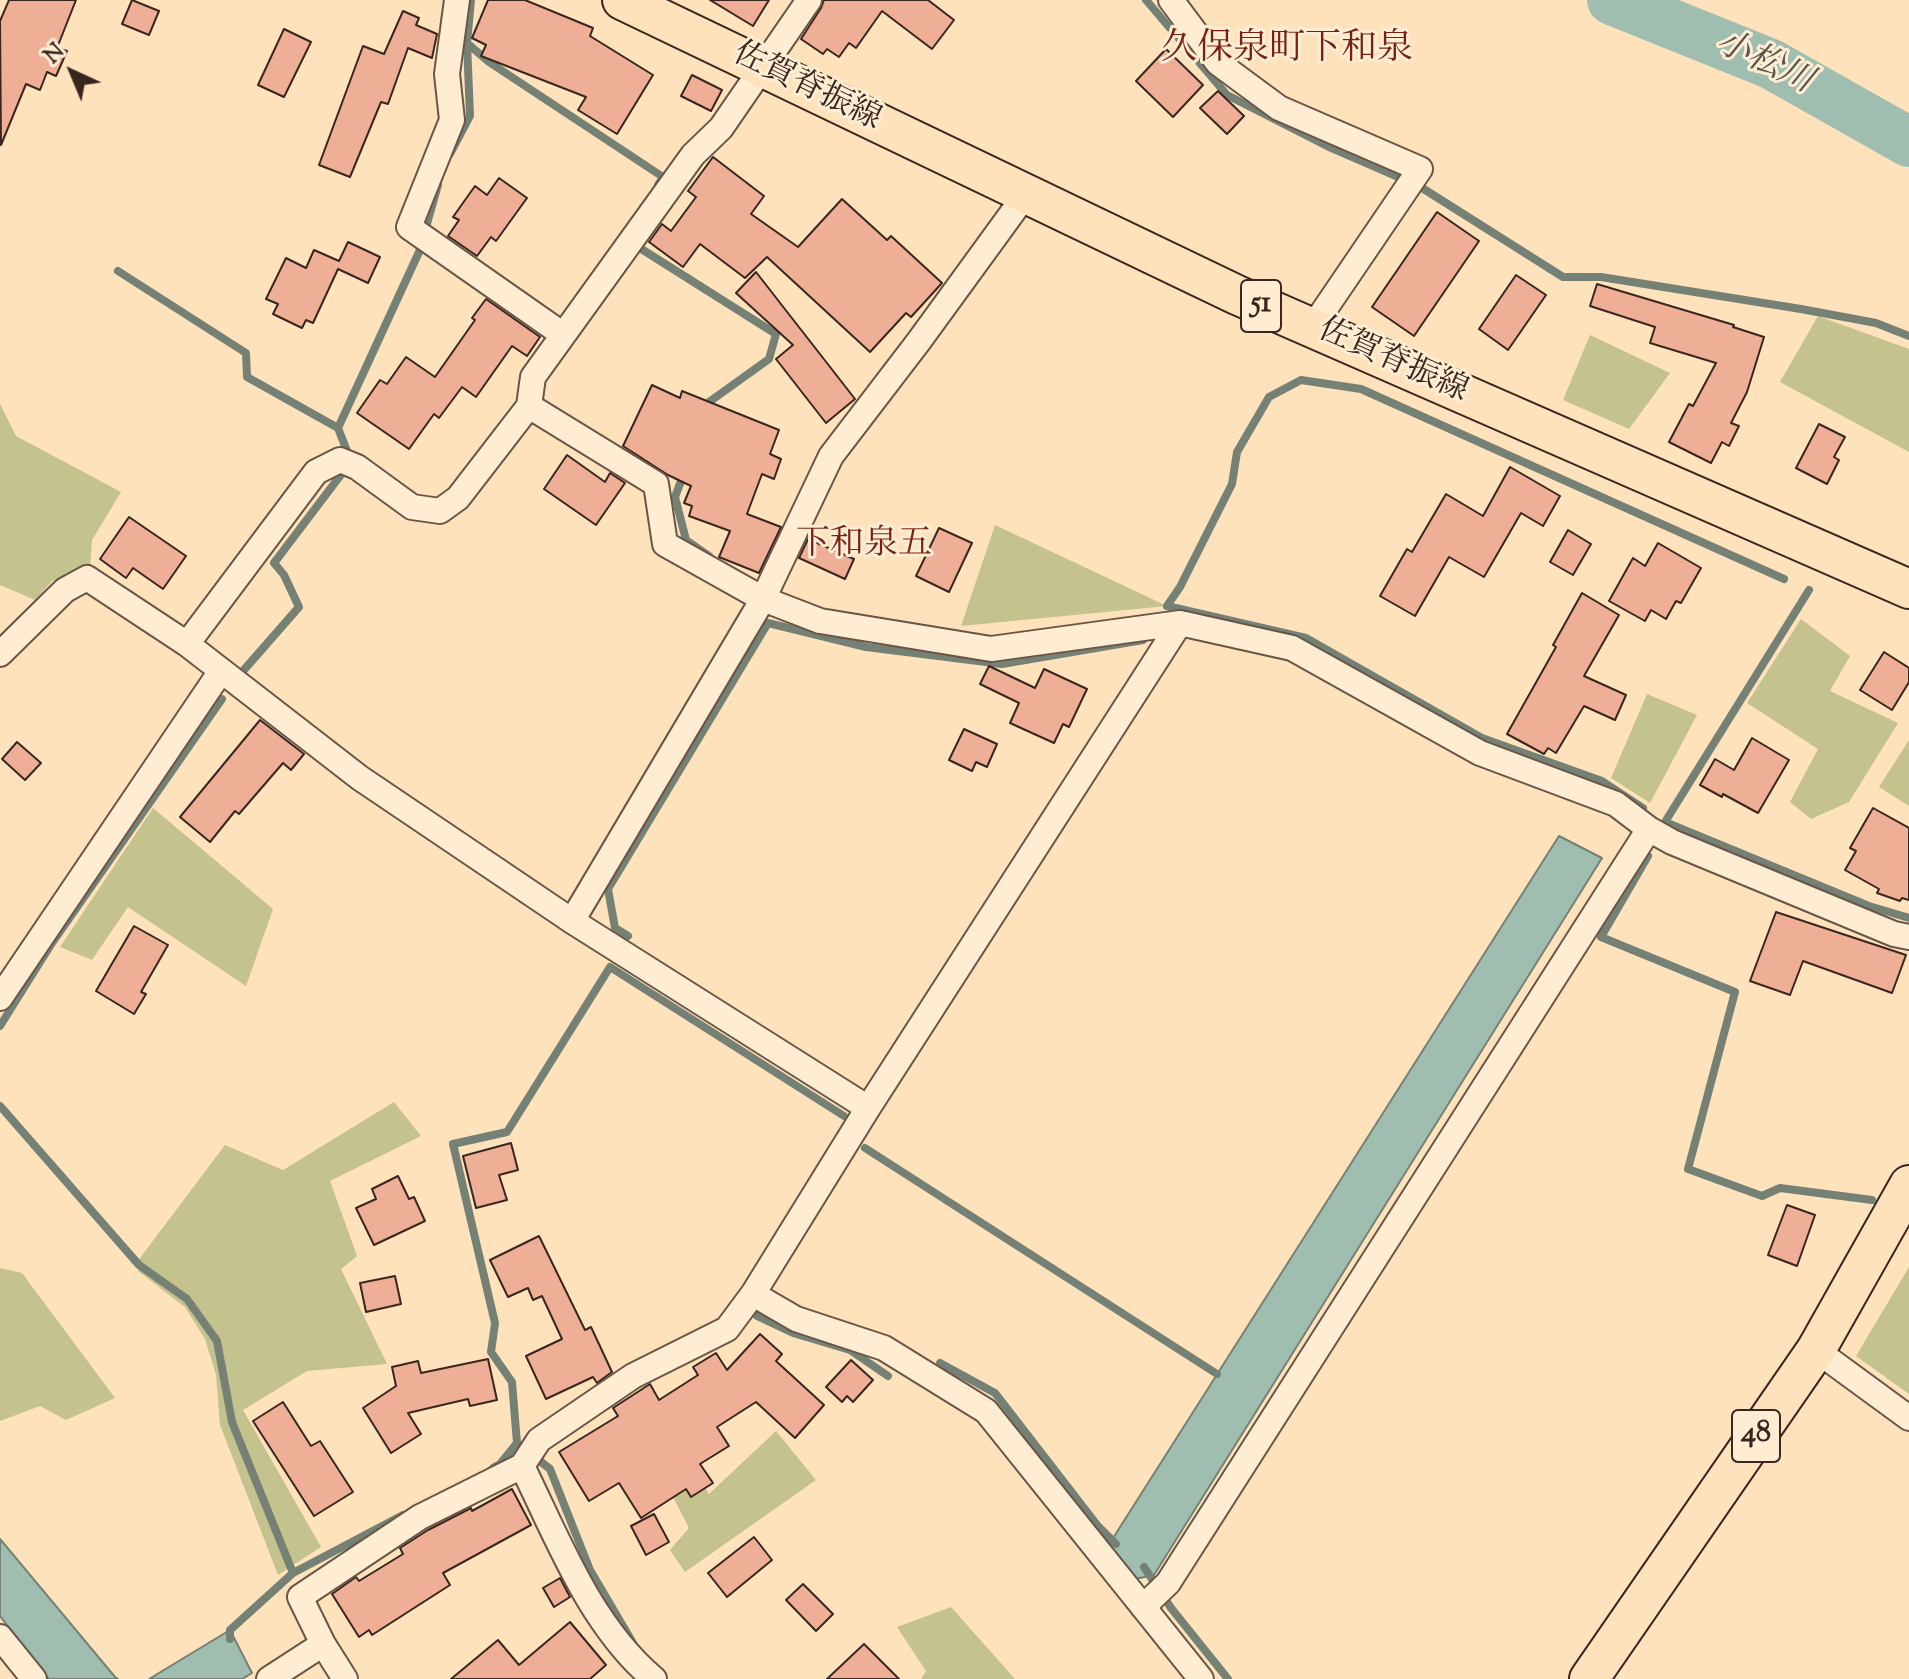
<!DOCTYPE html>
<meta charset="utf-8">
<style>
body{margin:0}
#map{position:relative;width:1909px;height:1679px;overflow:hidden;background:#fee2bb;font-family:"Sorts Mill Goudy",serif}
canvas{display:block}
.north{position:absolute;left:32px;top:32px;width:80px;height:80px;-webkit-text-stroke:6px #feecd3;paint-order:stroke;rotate:316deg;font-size:22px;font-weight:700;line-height:32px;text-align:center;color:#38261f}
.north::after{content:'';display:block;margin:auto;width:28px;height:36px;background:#38261f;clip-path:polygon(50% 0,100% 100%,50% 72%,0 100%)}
</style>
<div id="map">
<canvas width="1909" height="1679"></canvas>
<div class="north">N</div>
</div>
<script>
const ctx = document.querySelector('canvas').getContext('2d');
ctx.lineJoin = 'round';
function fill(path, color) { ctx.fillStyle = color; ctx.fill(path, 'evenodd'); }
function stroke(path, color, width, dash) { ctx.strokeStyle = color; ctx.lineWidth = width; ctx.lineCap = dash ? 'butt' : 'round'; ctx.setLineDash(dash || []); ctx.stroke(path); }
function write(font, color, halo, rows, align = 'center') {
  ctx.font = font + ' "Sorts Mill Goudy","Noto Serif JP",serif'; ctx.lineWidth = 6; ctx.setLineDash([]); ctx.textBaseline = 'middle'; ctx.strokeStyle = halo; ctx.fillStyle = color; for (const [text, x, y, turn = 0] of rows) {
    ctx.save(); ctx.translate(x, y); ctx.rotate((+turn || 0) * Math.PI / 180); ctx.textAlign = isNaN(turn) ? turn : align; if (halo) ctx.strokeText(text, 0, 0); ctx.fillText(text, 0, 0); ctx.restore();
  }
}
fill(new Path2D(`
 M 1818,316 L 1909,349 L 1909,452 L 1780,382 Z
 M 1590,335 L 1670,373 L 1629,429 L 1563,400 Z
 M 0,404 L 16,436 L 121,492 L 92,540 L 90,569 L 52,581 L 35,600 L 0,585 Z
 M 995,525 L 1167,606 L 961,626 Z
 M 1801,619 L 1850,656 L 1830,691 L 1898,723 L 1849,802 L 1811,819 L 1790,802 L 1818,749 L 1747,703 Z
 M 1647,694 L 1697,715 L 1650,803 L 1611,778 Z
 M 1909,740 L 1909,806 L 1879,787 Z
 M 153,808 L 273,909 L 246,986 L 128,907 L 92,960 L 60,947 Z
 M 394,1102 L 421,1136 L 330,1181 L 357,1256 L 341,1269 L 387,1364 L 307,1371 L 243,1410 L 321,1547 L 278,1575 L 220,1425 L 216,1375 L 205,1339 L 185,1307 L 138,1271 L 140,1258 L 225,1145 L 283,1170 Z
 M 1909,1267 L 1909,1394 L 1856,1356 Z
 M 0,1268 L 22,1273 L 115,1398 L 66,1420 L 40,1406 L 0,1421 Z
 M 776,1431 L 816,1480 L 685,1572 L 670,1550 L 689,1528 L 652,1456 L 676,1444 L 709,1494 Z
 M 951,1607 L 1015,1679 L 1016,1679 L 921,1679 L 926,1671 L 897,1627 Z`), '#c4c28d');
const water = new Path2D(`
 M 1559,836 L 1602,858 L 1154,1575 L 1135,1579 L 1108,1546 Z
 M 0,1539 L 115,1677 L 118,1679 L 49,1679 L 0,1616 Z
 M 230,1630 L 252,1673 L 242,1679 L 149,1679 Z`);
fill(water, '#a0beb0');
stroke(water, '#768176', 2);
stroke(new Path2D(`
 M 1146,0 L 1227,95 L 1327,146 L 1396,176
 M 467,43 L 489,62 L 663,177 L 658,185
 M 450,154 L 470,116 L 467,43 L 471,0
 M 1419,186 L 1563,277 L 1601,277 L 1801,309 L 1876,323 L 1909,336
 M 643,250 L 776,334 L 769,359 L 709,402 L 706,411
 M 118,271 L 246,353 L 247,377 L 338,428
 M 347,451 L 338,428 L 419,252 L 438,185
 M 684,473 L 675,497 L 686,540 L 709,556
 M 1809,590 L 1665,822 L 1869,906 L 1909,918
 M 243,671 L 299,607 L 284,575 L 274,563 L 343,472
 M 1643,808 L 1602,781 L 1482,738 L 1306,638 L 1167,606 L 1180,587 L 1232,484 L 1237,452 L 1269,397 L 1301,380 L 1361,389 L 1784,579
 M 1648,856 L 1601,937 L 1735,992 L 1688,1169 L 1762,1196 L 1780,1188 L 1872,1200
 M 628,936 L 615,928 L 608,889 L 768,623 L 866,647 L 1002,664 L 1143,640
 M 0,1026 L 52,943 L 222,699
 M 0,1106 L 139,1265 L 187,1299 L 217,1341 L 232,1422 L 293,1573
 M 865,1148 L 1217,1374
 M 757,1316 L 793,1333 L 850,1350 L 888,1376
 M 940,1363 L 995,1393 L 1097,1525 L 1116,1544
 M 493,1468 L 500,1464 L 517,1443
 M 1144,1567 L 1171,1608 L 1228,1679
 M 230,1639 L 230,1630 L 293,1573 L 403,1515
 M 633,1643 L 590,1570 L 550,1469 L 517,1443 L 512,1382 L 491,1352 L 495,1323 L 453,1144 L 507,1132 L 610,967 L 844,1116`), '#768176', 8);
stroke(new Path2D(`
 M 1612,0 L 1771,64 L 1909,142`), '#a0beb0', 50);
const building = new Path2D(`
 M 9,0 L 76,0 L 57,48 L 67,51 L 56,76 L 47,72 L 40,90 L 26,84 L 1,145 L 0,21 Z
 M 132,0 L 159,11 L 149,35 L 122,24 Z
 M 488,0 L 525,0 L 593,28 L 590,36 L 653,75 L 617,134 L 578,110 L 586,97 L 481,56 L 486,45 L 472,38 Z
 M 710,0 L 769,0 L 753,26 Z
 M 824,0 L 928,0 L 954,20 L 932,49 L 882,11 L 856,48 L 849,43 L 839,57 L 827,49 L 823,54 L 801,39 L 821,8 Z
 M 403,11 L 419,18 L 416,25 L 437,34 L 432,58 L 408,48 L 388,104 L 381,102 L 350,177 L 319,165 L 363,46 L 384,54 Z
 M 284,29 L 311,42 L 284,97 L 258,85 Z
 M 1166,49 L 1203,85 L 1173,117 L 1136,81 Z
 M 692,75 L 722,90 L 711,111 L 681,96 Z
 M 1218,91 L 1244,116 L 1227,134 L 1200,108 Z
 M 713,157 L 764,196 L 751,214 L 798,247 L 842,199 L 887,240 L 891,236 L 942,283 L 911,317 L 906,313 L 870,352 L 767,257 L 745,278 L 700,244 L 683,267 L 649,242 L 662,224 L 671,231 L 696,197 L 688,191 Z
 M 499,178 L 527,198 L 496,241 L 491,237 L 477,256 L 448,236 L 459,220 L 453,217 L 475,186 L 487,195 Z
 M 1437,212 L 1479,241 L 1414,336 L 1372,307 Z
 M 348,242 L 380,257 L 368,283 L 338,269 L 313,323 L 306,320 L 302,328 L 273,314 L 278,304 L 266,299 L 286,258 L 306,268 L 314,250 L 339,261 Z
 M 756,272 L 855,399 L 826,423 L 776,359 L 793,345 L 736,293 Z
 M 1516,275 L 1546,295 L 1508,350 L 1479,329 Z
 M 1597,284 L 1734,325 L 1733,327 L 1764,337 L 1747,392 L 1731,423 L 1739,426 L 1729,446 L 1722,442 L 1711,463 L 1669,442 L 1689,404 L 1693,406 L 1716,363 L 1650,343 L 1655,327 L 1590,306 Z
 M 486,299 L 540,337 L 527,356 L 512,346 L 476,397 L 462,387 L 439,418 L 434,414 L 409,449 L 357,413 L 380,380 L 387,384 L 406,357 L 435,377 L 475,320 L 472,318 Z
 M 652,385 L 680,398 L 682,391 L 779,430 L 770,454 L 781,459 L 774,479 L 762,474 L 747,514 L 781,527 L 759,573 L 719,557 L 730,531 L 689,516 L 692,506 L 684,503 L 691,486 L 668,475 L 623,446 Z
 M 1819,424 L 1845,437 L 1834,457 L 1839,460 L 1827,484 L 1796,468 Z
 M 567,455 L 605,482 L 610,473 L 625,483 L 596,525 L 544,489 Z
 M 1510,467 L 1560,496 L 1543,526 L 1521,513 L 1484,577 L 1449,557 L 1415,616 L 1380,596 L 1407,549 L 1412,552 L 1446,494 L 1483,516 Z
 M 129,517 L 186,556 L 163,589 L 133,568 L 126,578 L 100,559 Z
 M 939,528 L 972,543 L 949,592 L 916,576 Z
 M 1568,530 L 1591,544 L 1573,575 L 1550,562 Z
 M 808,539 L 854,559 L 845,579 L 799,558 Z
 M 1658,543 L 1701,568 L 1681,603 L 1676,601 L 1666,619 L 1651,610 L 1645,621 L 1609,601 L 1633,558 L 1645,566 Z
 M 1582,593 L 1619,615 L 1584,676 L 1626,695 L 1615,720 L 1584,706 L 1556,753 L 1548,748 L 1544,754 L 1507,734 L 1556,647 L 1553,645 Z
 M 1884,652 L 1909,668 L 1909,682 L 1892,710 L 1860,690 Z
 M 989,666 L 1035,688 L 1044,669 L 1087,689 L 1069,727 L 1063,724 L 1054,743 L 1010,723 L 1019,703 L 980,684 Z
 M 260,720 L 304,754 L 291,770 L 283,763 L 239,814 L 235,811 L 210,842 L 180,817 Z
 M 964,729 L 997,744 L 987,767 L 976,762 L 972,771 L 949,760 Z
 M 1752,738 L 1789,760 L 1758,813 L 1723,794 L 1722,797 L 1700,785 L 1715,759 L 1734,770 Z
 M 17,742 L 41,763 L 25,780 L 2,759 Z
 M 1873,808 L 1909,828 L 1909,900 L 1902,898 L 1900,901 L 1877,893 L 1879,889 L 1845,870 L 1856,851 L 1850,848 Z
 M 1776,912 L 1906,955 L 1892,993 L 1803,961 L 1790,995 L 1750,981 Z
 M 134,926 L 168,945 L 141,992 L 146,994 L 134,1014 L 96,991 Z
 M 511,1143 L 518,1170 L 499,1175 L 507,1200 L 476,1208 L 463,1156 Z
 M 398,1176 L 409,1199 L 414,1197 L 425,1221 L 374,1245 L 356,1208 L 376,1199 L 372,1189 Z
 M 1787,1205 L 1815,1215 L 1797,1266 L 1768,1255 Z
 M 539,1236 L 585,1330 L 591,1327 L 612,1372 L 597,1383 L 593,1377 L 546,1399 L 526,1356 L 562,1339 L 542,1296 L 533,1300 L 528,1288 L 508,1297 L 490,1260 Z
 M 395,1276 L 401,1304 L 366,1312 L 360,1283 Z
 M 760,1334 L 782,1354 L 776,1361 L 824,1405 L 795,1438 L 756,1402 L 717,1427 L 729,1446 L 700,1464 L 713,1483 L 691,1497 L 686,1489 L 641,1518 L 619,1483 L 589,1501 L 559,1452 L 618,1416 L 613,1408 L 650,1384 L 659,1400 L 698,1375 L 693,1367 L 716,1353 L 727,1370 Z
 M 488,1359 L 497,1400 L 470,1406 L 468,1399 L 408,1413 L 421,1434 L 391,1453 L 363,1408 L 396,1386 L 392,1367 L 418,1361 L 421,1373 Z
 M 851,1360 L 873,1380 L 853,1402 L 847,1396 L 842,1402 L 826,1387 Z
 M 283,1402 L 311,1446 L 320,1441 L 353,1492 L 314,1516 L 253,1421 Z
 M 512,1489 L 531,1525 L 443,1573 L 450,1585 L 372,1635 L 369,1630 L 359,1637 L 332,1594 L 356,1577 L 359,1581 L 403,1554 L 400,1548 L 428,1530 L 471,1508 L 472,1511 Z
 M 654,1514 L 669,1542 L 646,1555 L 631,1526 Z
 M 754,1537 L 772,1560 L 727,1597 L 708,1573 Z
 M 560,1578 L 570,1597 L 554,1607 L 543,1588 Z
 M 803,1584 L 833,1614 L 816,1631 L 786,1600 Z
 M 570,1622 L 606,1665 L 590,1679 L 451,1679 L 498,1640 L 519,1665 Z
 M 864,1644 L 899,1679 L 827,1679 Z`);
fill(building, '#eeaf96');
stroke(building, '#38261f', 2);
const minor = new Path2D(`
 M 457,0 L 447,74 L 452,120 L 409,227 L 562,334
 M 1171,0 L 1218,63 L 1279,108 L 1420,169 L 1312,328
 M 529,406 L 656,484 L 665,544 L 763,599 L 820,621 L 991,649 L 1180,623
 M 187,644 L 316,472 L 340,460 L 357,467 L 412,507 L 440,511 L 458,498 L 529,406 L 533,377 L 693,155 L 721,128 L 809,0
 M 0,654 L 65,590 L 87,578 L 187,644 L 360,778 L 572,921 L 868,1108
 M 572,921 L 763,599 L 831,456 L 919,341 L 1026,194
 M 0,998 L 221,671
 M 753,1294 L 796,1319 L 884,1348 L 986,1411 L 1201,1679
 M 1816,1350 L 1909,1418
 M 522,1466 C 558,1539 590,1625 654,1679
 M 1143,1607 L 1168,1583 L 1649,829
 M 0,1637 L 34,1679
 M 269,1679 L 323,1644
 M 345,1679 L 323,1644 L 300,1597 L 420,1517 L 522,1466 L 539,1440 L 633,1376 L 727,1329 L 753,1294 L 868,1108 L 1180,623 L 1292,648 L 1480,753 L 1616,804 L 1649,829 L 1672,842 L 1894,934 L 1909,937`);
const primary = new Path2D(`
 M 622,0 L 1237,295 L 1909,589
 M 1589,1679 L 1816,1350 L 1909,1185`);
stroke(minor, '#6a5546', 28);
stroke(primary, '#38261f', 42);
stroke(minor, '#feecd3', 24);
stroke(primary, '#fee2bb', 38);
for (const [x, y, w] of [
 [1261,306,40],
 [1756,1436,48]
]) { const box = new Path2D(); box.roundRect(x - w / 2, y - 26, w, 52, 6); ctx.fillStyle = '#feecd3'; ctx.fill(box); stroke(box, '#38261f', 2); }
write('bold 30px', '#38261f', null, [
 ["51",1261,306],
 ["48",1756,1436]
]);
write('32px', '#38261f', '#feecd3', [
 ["佐賀脊振線",806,89,26],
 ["佐賀脊振線",1392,363,24]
]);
write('italic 34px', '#57544a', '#feecd3', [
 ["小松川",1763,65,25]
]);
write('34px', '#7a1f14', '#feecd3', [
 ["下和泉五",864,547]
]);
write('36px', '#7a1f14', '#feecd3', [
 ["久保泉町下和泉",1287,52]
]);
</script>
